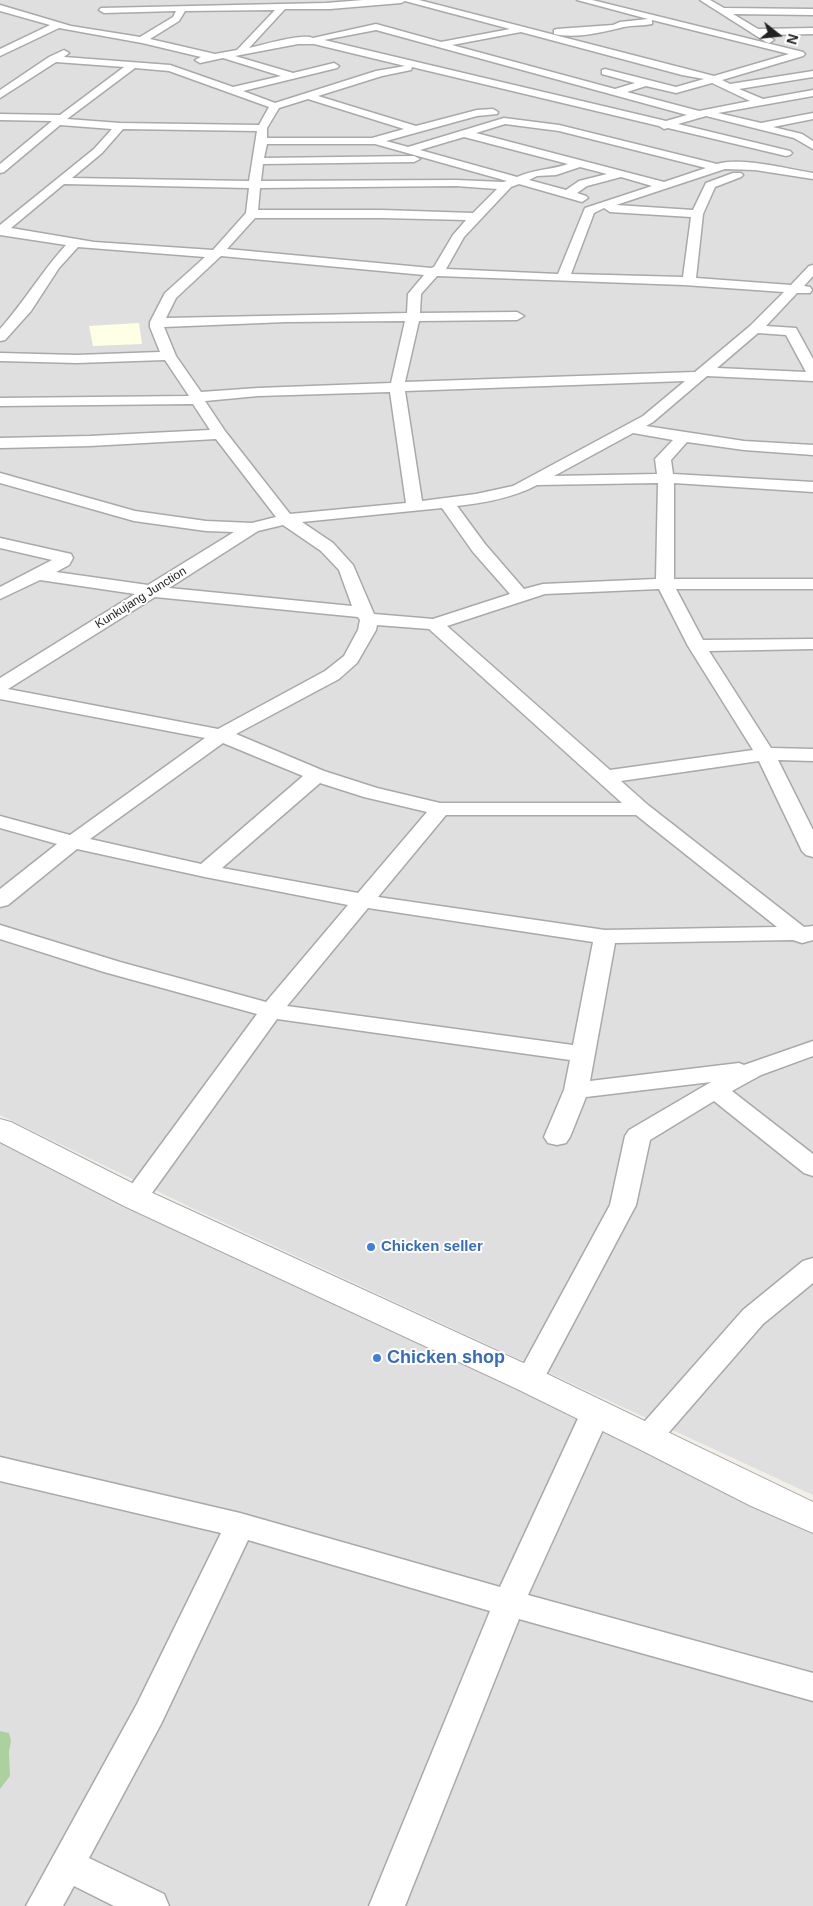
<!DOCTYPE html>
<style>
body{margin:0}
#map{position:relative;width:813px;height:1906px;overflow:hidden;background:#f2efe9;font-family:Arial,sans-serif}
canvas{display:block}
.north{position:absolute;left:753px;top:10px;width:50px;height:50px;-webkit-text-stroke:4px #fff;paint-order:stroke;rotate:106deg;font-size:14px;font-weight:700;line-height:20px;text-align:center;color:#222}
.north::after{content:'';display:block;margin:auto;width:18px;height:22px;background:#222;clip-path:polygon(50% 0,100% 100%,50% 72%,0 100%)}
</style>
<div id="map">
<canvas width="813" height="1906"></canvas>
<div class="north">N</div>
</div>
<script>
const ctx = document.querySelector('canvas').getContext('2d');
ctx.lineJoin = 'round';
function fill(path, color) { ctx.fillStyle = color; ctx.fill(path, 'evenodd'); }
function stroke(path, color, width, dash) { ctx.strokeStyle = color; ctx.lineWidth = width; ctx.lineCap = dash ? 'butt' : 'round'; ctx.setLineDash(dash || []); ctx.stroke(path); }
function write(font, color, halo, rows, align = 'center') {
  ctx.font = font + ' Arial,sans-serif'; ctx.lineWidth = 4; ctx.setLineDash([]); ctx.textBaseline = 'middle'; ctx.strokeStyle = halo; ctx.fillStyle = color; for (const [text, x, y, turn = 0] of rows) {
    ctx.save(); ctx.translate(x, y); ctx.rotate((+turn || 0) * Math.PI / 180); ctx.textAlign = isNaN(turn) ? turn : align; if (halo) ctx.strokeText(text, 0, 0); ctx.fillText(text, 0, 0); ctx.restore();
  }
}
fill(new Path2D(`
 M 0,0 L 813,0 L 813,1495 L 194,1209 L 0,1115 Z
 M 0,1140 L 813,1531 L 813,1906 L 0,1906 Z`), '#e0dfdf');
fill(new Path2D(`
 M 139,323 L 142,344 L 93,346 L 89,326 Z`), '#ffffe5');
fill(new Path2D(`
 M 0,1731 L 9,1733 L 11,1741 L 9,1752 L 10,1776 L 0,1789 Z`), '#add19e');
const minor = new Path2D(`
 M 363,0 L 419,0 L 714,76 L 789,54 L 652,20 L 652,24 C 643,26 633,25 624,27 C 603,32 576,39 554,34 L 554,30 L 557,29 L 613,25 L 620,22 L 648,19 L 577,0 L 592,0 L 803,52 L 805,54 L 803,56 L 722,80 L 730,84 L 813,71 L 813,77 L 739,89 L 763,99 L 813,90 L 813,96 L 718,113 L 761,123 L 813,113 L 813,119 L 773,127 L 802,134 L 813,141 L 813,149 L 794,138 L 706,116 L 678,124 L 790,151 L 792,153 L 790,155 L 786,156 L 668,128 L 664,129 L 659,126 L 412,67 L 411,70 L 382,76 L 318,96 L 416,126 L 477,110 L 493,109 L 498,112 L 497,114 L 477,116 L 386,141 L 408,147 L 504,118 L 559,125 L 717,164 C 742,157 787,169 813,173 L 813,179 L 755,170 L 725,169 L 616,205 L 693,210 L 706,183 L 733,173 L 741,173 L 743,175 L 741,177 L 715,187 L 703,214 L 696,278 L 791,285 L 809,266 L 813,265 L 813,276 L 804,286 L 810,287 L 812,290 L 810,293 L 797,293 L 766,326 L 796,328 L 813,359 L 813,381 L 707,376 L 653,422 L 646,426 L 744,441 L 813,445 L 813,455 L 744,450 L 687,442 L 671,460 L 673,474 L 813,482 L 813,492 L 674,483 L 674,579 L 813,579 L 813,589 L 676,589 L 703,640 L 813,639 L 813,649 L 709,651 L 771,748 L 813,749 L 813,761 L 778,760 L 813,830 L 813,857 L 806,855 L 802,851 L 759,761 L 621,781 L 648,805 L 804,927 L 813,926 L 813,940 L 802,943 L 793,940 L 615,943 L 590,1081 L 739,1063 L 744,1065 L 813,1041 L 813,1056 L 761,1075 L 732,1091 L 813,1154 L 813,1176 L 804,1173 L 714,1101 L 650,1140 L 636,1205 L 539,1388 L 529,1391 L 519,1388 L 515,1380 L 610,1205 L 625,1136 L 629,1130 L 711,1082 L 586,1097 L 570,1137 L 566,1143 L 557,1145 L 548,1143 L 544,1137 L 564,1090 L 570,1060 L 277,1019 L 144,1204 L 135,1207 L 126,1204 L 122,1198 L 126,1192 L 257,1014 L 104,972 L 0,939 L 0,925 L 120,962 L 266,1002 L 348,905 L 205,877 L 77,849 L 8,905 L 0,907 L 0,889 L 57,844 L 0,828 L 0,816 L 70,835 L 205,738 L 0,699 L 0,678 L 135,594 L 40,580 L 0,599 L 0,587 L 52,560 L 0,548 L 0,538 L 71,554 L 73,558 L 69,565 L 56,572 L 148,585 L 234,532 L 206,531 L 134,521 L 0,483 L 0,473 L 135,511 L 206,521 L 252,523 L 276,517 L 216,439 L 90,446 L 0,448 L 0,438 L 90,436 L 210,430 L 193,404 L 0,406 L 0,398 L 189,396 L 165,360 L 77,363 L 0,361 L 0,353 L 77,355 L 160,352 L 150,327 L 150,322 L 165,293 L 205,257 L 78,247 L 59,268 L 31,311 L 5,340 L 0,341 L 0,329 C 24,302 42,271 66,245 L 0,235 L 0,225 L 94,149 L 112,129 L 60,125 L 4,172 L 0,173 L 0,164 L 52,121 L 0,120 L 0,114 L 60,115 L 124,67 L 56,62 L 0,98 L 0,90 L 49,57 L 64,50 L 69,53 L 64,57 L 170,65 L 233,87 L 281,76 L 223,58 L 200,63 L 195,60 L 201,57 L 142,43 L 59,28 L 0,56 L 0,49 L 50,25 L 0,11 L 0,5 L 71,26 L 140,37 L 173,17 L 176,11 L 104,13 L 99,10 L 101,8 L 326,3 ZM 405,1 L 510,29 L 441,42 L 376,24 L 313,38 C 302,33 263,45 249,48 L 285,9 L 330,9 L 401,3 ZM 275,10 L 237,50 L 215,54 L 150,39 L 179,21 L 185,11 ZM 376,30 L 687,115 L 666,121 L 324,40 ZM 521,32 L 682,75 L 704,79 L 676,87 L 605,69 L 602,70 L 602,74 L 635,83 L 615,89 L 452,45 ZM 298,44 L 314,44 L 405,66 L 376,71 L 275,103 L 243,91 L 337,68 L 339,66 L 334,63 L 293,73 L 235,56 ZM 135,68 L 169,71 L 269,107 L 259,125 L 120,123 L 67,119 ZM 712,83 L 750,101 L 699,111 L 627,92 L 646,86 L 676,93 ZM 308,99 L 404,129 L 372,138 L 267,138 L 267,128 L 279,108 ZM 505,124 L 559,131 L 706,168 L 664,182 L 476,133 ZM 123,129 L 257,131 L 249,181 L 72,178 L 102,153 ZM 464,137 L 568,164 C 551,170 534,169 517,177 L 420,150 ZM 267,144 L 375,144 L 507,181 L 503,182 L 456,180 L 261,181 L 263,164 L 414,162 L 420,159 L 414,156 L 264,158 ZM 580,167 L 607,174 L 579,181 L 566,190 L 529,180 L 537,176 L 556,175 ZM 621,177 L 652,186 L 585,208 L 558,274 L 446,269 L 464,237 L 511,187 L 519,184 L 582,202 L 588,198 L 586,196 L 577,193 L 587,186 ZM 64,184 L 249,188 L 246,213 L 213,250 L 94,242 L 11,228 ZM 456,186 L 497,189 L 473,213 L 382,210 L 258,210 L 260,188 ZM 604,208 L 610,212 L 691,217 L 683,277 L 571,274 L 594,213 ZM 255,218 L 382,218 L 466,220 L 453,235 L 434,267 L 431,268 L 227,249 ZM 221,256 L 424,275 L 408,294 L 407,313 L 166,318 L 176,298 ZM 437,276 L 684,285 L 784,292 L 750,326 L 695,372 L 405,382 L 419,321 L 517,320 L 524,316 L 517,312 L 420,313 L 421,294 ZM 405,321 L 391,383 L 258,388 L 201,392 L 176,356 L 164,327 L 286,322 ZM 758,333 L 786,335 L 806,372 L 717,368 ZM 685,381 L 643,416 L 513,486 L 476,494 L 422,501 L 405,391 ZM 390,392 L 406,503 L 290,514 L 225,431 L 205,401 L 258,396 ZM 633,433 L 673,440 L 655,459 L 657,474 L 554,476 ZM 658,483 L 656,579 L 543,584 L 524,589 L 485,544 L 457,506 C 484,503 513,498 537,485 ZM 442,508 L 473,552 L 510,594 L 433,619 L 374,614 L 353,565 L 333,543 L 302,522 ZM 283,525 L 321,551 L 339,570 L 352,606 L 169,588 L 258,531 ZM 659,589 L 688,646 L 753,750 L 610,770 L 447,626 L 545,594 ZM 155,597 L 358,617 L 360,620 L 358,630 L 344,656 L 325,671 L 218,729 L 8,689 ZM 377,625 L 429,629 L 622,803 L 440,803 L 377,788 L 324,771 L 236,734 L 339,679 L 357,663 L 376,630 ZM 223,743 L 303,776 L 201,864 L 90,839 ZM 320,783 L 364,797 L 427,812 L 358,893 L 222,868 ZM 446,815 L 636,815 L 777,927 L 605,930 L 378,897 ZM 368,908 L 593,942 L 573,1045 L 287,1006 Z
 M 700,0 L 710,0 L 724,8 L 813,9 L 813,15 L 733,14 L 758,29 L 813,28 L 813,34 L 767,35 L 774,40 L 769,43 L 766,42 Z
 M 813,1258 L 813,1283 L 763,1324 L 658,1445 L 648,1448 L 638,1445 L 633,1437 L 638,1429 L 743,1310 L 803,1261 Z
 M 596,1401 L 606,1404 L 611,1412 L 528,1595 L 813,1673 L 813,1701 L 519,1619 L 405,1906 L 369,1906 L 490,1611 L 248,1540 L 161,1724 L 89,1858 L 164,1894 L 169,1906 L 114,1906 L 74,1886 L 63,1906 L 26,1906 L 137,1704 L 221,1533 L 0,1481 L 0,1457 L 240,1513 L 500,1587 L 581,1412 L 586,1404 Z`);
const tertiary = new Path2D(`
 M 0,1119 L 11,1122 L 146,1190 L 541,1371 L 813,1502 L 813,1533 L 751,1506 L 635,1447 L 517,1389 L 124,1206 L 0,1142 Z`);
stroke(minor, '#a9a9a9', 3);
stroke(tertiary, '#a9a9a9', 2);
fill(minor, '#fff');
fill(tertiary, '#fff');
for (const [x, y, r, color] of [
 [371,1247,5,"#3f7fe0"],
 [377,1358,5,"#3f7fe0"]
]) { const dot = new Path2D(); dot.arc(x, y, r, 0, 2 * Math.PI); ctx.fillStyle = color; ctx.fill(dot); stroke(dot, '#fff', 2); }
write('12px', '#222', '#fff', [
 ["Kunkujang Junction",141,598,-32]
]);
write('bold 15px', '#366cbe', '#fff', [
 ["Chicken seller",381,1247]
], 'left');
write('bold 18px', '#366cbe', '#fff', [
 ["Chicken shop",387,1358]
], 'left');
</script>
